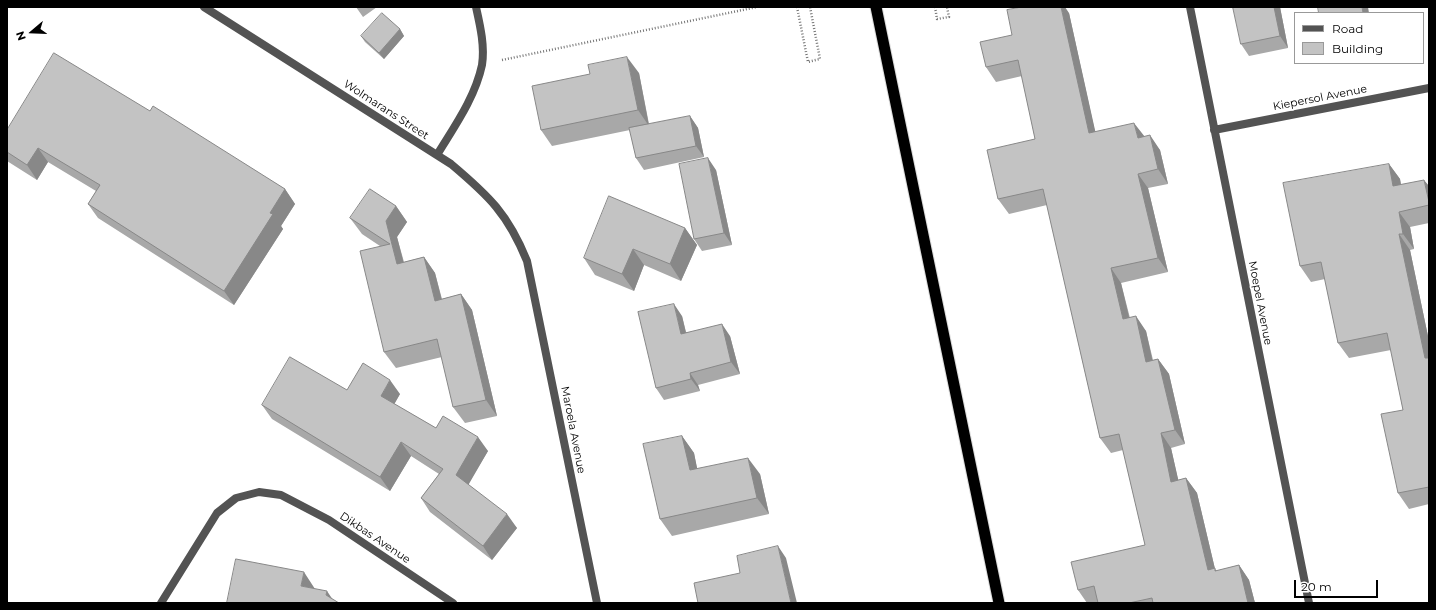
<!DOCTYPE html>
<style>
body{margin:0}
#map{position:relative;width:1436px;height:610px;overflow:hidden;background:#fff;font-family:Montserrat,sans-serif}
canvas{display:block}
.frame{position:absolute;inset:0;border:8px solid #000;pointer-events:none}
.legend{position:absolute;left:1294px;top:12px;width:130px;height:52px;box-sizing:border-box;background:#fff;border:1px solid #999;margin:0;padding:5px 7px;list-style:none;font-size:12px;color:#000}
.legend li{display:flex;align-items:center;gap:8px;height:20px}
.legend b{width:20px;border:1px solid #999}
.north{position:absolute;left:12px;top:12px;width:40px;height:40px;-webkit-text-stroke:3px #fff;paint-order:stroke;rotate:251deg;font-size:11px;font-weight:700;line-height:16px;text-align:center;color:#000}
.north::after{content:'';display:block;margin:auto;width:14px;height:18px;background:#000;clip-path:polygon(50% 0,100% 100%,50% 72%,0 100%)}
.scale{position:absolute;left:1294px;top:580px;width:84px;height:18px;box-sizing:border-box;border:2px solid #000;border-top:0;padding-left:5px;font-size:12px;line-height:14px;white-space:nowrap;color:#000;-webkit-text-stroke:3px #fff;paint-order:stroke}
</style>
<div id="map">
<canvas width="1436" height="610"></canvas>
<div class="frame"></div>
<ul class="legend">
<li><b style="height:5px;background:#535353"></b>Road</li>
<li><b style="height:11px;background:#c3c3c3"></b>Building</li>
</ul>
<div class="north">N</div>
<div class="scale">20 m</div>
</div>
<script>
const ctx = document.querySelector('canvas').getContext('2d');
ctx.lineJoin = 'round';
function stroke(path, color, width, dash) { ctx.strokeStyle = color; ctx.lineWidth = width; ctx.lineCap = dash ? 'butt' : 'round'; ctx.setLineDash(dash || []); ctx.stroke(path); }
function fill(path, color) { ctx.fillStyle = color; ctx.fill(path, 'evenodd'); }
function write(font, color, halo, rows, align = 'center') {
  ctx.font = font + ' Montserrat,sans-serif'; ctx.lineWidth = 3.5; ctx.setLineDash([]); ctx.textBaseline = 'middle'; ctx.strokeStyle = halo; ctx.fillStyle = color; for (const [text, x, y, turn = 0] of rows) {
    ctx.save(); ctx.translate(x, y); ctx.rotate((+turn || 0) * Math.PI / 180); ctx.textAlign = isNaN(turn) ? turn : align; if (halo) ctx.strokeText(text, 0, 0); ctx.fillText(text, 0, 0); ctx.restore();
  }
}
const trunk = new Path2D(`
 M 876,7 L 999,603`);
stroke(trunk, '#dbdbdb', 13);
stroke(new Path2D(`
 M 797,7 L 808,62 L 820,59 L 810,7
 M 935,7 L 937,19 L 949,17 L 947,7
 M 502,60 L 757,7`), '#757575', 2.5, [1, 2]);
stroke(new Path2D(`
 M 204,7 L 451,164 C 489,196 508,214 527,261 L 597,603
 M 1190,7 L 1309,603
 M 1214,130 L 1429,88
 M 437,155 C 454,127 475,98 482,65 C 485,46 480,25 476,7
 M 161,603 L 217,513 L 236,498 L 259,492 L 281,495 L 329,520 L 453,603`), '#535353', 8);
stroke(trunk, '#000', 11);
fill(new Path2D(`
 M 356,7 L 377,7 L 363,17 Z
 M 1233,7 L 1280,7 L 1288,48 L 1249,56 L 1241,44 Z
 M 1069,13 L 1095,132 L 1144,137 L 1160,150 L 1168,184 L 1148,188 L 1168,272 L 1121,283 L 1130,318 L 1146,331 L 1153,360 L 1158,359 L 1169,374 L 1185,444 L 1171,448 L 1178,480 L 1186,478 L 1197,493 L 1215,569 L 1216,571 L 1239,565 L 1249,580 L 1255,603 L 1098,603 L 1098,602 L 1095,603 L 1087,603 L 1078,590 L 1145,545 L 1123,450 L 1111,453 L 1100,438 L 1047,205 L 1009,214 L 998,199 L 1035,139 L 1022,76 L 996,82 L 986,67 L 1012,35 Z
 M 400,29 L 404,36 L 384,59 L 365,42 L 361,36 Z
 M 639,73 L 649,124 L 690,116 L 698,128 L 704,157 L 644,170 L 636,158 L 630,130 L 552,146 L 541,130 Z
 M 150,111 L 285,189 L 295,204 L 281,226 L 283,229 L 234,305 L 98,218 L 88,204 L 96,191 L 48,162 L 37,180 L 7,161 L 7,130 Z
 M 1389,164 L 1400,179 L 1401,185 L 1429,186 L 1429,223 L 1410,227 L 1414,249 L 1410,250 L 1429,341 L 1429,504 L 1409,509 L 1398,493 L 1403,410 L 1391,350 L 1349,358 L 1338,343 L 1325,279 L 1311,282 L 1300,266 Z
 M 716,170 L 732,245 L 702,251 L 694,239 Z
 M 396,206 L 407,222 L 397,237 L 404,262 L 424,257 L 435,273 L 442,299 L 461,294 L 472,310 L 497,416 L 465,423 L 453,407 L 442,357 L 396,368 L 384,352 L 380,246 L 362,234 L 350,218 Z
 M 685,228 L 697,245 L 681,281 L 644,265 L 634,291 L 595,275 L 584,258 Z
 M 682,316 L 686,332 L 730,336 L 740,374 L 698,385 L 700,391 L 664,400 L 656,388 Z
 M 347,390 L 400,394 L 394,404 L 436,428 L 488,451 L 468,484 L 517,528 L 492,560 L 430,512 L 421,498 L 439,474 L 411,456 L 390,491 L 272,419 L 262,405 Z
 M 682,436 L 694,453 L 697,469 L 760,474 L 769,514 L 672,536 L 660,519 Z`), '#a8a8a8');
fill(new Path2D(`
 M 1061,7 L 1065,7 L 1069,13 L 1099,148 L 1089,133 Z
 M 1274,7 L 1280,7 L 1288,48 L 1280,36 Z
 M 1362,7 L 1368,7 L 1369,13 L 1363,13 Z
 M 400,29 L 404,36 L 384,59 L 379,53 Z
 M 627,57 L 639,73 L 649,126 L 638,110 Z
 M 690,116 L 698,128 L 704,157 L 696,146 Z
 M 1134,123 L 1145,137 L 1138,138 Z
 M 1150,135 L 1160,150 L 1168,184 L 1158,169 Z
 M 38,148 L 48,162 L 37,180 L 27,165 Z
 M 708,158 L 716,170 L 732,245 L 724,233 Z
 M 1389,164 L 1400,179 L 1404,202 L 1393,186 Z
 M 1138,174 L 1148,188 L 1168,272 L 1158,258 Z
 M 1424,180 L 1429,186 L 1429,202 Z
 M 285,189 L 295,204 L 281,226 L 283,229 L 234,305 L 224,291 L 270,213 Z
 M 396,206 L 407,222 L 397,237 L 408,280 L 397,264 L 386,221 Z
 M 1399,212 L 1410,227 L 1414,249 L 1403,234 Z
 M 685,228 L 697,245 L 681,281 L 670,264 Z
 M 1399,234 L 1410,250 L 1429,341 L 1429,364 L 1425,358 Z
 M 633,249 L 644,265 L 634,291 L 622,274 Z
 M 424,257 L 435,273 L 446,317 L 435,301 Z
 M 1111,268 L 1121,283 L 1133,334 L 1123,319 Z
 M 461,294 L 472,310 L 497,416 L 486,400 Z
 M 674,304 L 682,316 L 689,346 L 681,334 Z
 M 1136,316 L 1146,331 L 1156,377 L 1146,362 Z
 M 722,324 L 730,336 L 740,374 L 731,362 Z
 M 1158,359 L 1169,374 L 1185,444 L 1175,430 Z
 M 690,373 L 698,385 L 700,391 L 691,379 Z
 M 390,380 L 400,394 L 391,410 L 381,396 Z
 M 1161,433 L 1171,448 L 1182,496 L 1171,482 Z
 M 682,436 L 694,453 L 701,487 L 690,470 Z
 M 478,437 L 488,451 L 466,489 L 456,475 Z
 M 401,442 L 411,456 L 390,491 L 380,477 Z
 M 748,458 L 760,474 L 769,514 L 757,498 Z
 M 1186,478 L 1197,493 L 1215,569 L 1225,583 L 1208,570 Z
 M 507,514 L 517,528 L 492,560 L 483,546 Z
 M 778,546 L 786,558 L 797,603 L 791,603 Z
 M 1239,565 L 1249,580 L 1255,603 L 1248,603 Z
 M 304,572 L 315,589 L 301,586 Z
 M 327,591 L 335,603 L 326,595 Z`), '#888');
const building = new Path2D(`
 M 1022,7 L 1061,7 L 1089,133 L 1134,123 L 1138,138 L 1150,135 L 1158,169 L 1138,174 L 1158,258 L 1111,268 L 1123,319 L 1136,316 L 1146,362 L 1158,359 L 1175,430 L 1161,433 L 1171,482 L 1186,478 L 1208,570 L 1215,568 L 1215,571 L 1239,565 L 1248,603 L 1153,603 L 1152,598 L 1129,603 L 1098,603 L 1094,586 L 1078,590 L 1071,562 L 1145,545 L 1119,434 L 1100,438 L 1043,189 L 998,199 L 987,150 L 1035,139 L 1018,60 L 986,67 L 980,42 L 1012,35 L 1007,10 Z
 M 1233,7 L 1274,7 L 1280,36 L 1241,44 Z
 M 1318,7 L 1362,7 L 1363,13 L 1319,13 Z
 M 382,13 L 400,29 L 379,53 L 361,36 Z
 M 54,53 L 150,111 L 153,106 L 285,189 L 270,213 L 273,214 L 224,291 L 88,204 L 100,185 L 38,148 L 27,165 L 7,152 L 7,130 Z
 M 627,57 L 638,110 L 541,130 L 532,86 L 590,74 L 588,65 Z
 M 690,116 L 696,146 L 636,158 L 629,128 Z
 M 708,158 L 724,233 L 694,239 L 679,164 Z
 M 1389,164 L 1393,186 L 1424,180 L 1429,202 L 1429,205 L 1399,212 L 1403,234 L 1399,234 L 1425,358 L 1429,358 L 1429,487 L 1398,493 L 1381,414 L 1403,410 L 1387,333 L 1338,343 L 1321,262 L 1300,266 L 1283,183 Z
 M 370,189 L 396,206 L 386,221 L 397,264 L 424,257 L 435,301 L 461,294 L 486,400 L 453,407 L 437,339 L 384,352 L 360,251 L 390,244 L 350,218 Z
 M 609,196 L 685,228 L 670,264 L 633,249 L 622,274 L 584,258 Z
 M 674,304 L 681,334 L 722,324 L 731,362 L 690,373 L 691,379 L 656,388 L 638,312 Z
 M 290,357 L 347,390 L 363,363 L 390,380 L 381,396 L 436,428 L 443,416 L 478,437 L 456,475 L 507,514 L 483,546 L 421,498 L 443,469 L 401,442 L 380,477 L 262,405 Z
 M 682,436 L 690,470 L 748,458 L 757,498 L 660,519 L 643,444 Z
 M 778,546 L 791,603 L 698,603 L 694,583 L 740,573 L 737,556 Z
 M 236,559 L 304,572 L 301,586 L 327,591 L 326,595 L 339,603 L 227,603 Z`);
fill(building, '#c3c3c3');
stroke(building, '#888', 1);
write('11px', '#000', '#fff', [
 ["Kiepersol Avenue",1320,98,-11],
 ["Wolmarans Street",386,110,33],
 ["Moepel Avenue",1260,303,79],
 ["Maroela Avenue",573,430,79],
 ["Dikbas Avenue",375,538,34]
]);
</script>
